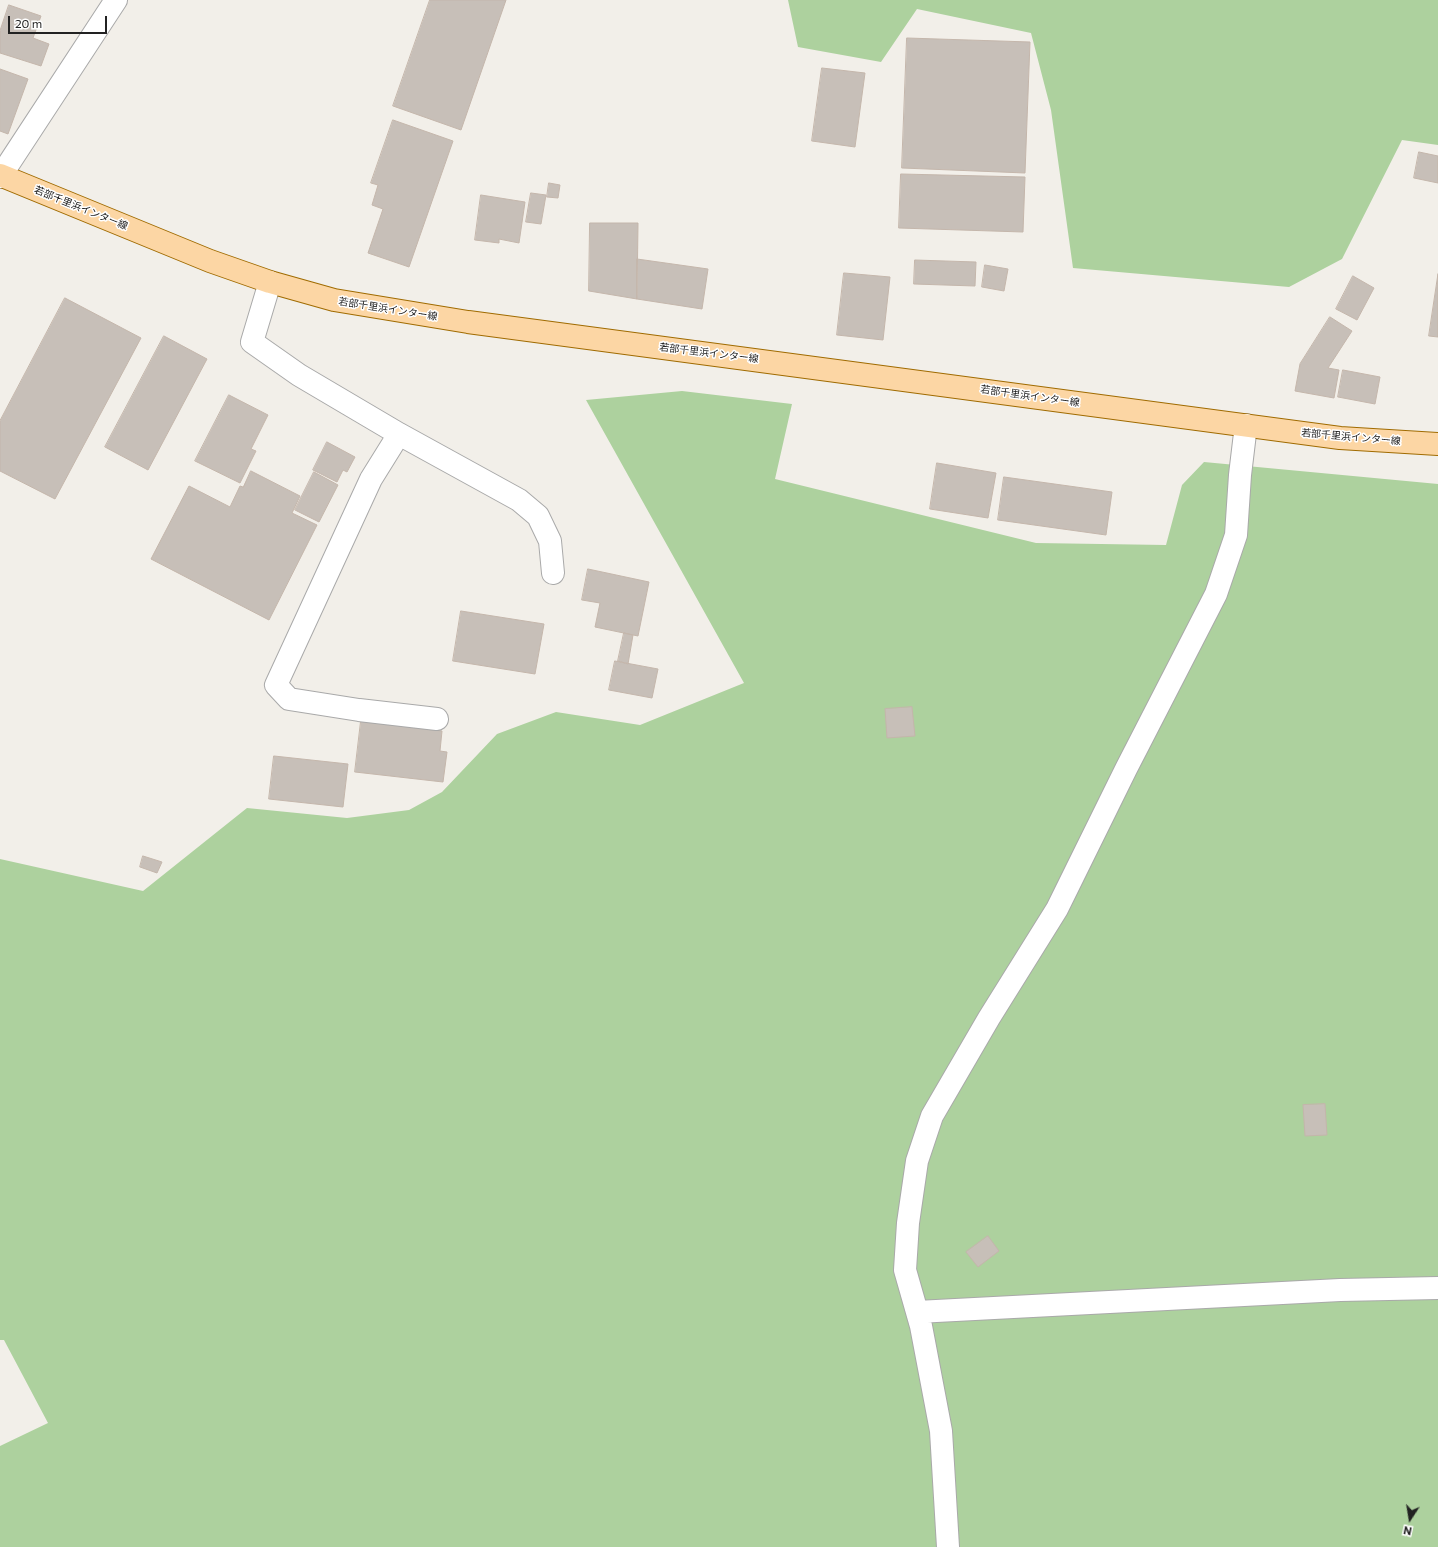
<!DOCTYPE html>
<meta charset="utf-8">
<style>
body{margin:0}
#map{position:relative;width:1438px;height:1547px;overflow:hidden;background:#f2efe9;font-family:Commissioner,sans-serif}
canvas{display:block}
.north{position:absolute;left:1390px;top:1499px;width:40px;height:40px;-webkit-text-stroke:3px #fff;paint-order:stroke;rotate:192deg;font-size:11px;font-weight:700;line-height:16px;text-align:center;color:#222}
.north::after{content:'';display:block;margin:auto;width:14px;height:18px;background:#222;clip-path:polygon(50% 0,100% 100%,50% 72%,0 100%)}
.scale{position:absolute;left:8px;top:16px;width:99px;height:18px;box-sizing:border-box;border:2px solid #222;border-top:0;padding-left:5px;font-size:12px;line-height:14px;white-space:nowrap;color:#222;-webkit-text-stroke:3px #fff;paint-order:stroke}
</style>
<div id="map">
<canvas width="1438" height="1547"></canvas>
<div class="north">N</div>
<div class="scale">20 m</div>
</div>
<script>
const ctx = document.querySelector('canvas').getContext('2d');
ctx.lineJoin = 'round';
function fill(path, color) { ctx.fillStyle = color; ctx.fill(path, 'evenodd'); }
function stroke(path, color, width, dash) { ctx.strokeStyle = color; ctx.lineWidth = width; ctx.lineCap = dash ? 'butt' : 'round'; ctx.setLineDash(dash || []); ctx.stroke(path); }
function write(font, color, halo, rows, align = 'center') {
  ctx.font = font + ' Commissioner,"Noto Sans JP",sans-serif'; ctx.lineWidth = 3; ctx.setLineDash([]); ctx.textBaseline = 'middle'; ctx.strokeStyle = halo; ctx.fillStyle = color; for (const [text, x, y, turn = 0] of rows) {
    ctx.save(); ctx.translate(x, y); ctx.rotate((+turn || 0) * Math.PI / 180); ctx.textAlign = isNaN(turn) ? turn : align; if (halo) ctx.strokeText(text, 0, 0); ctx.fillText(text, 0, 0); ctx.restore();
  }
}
fill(new Path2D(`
 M 788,0 L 1438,0 L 1438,145 L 1402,140 L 1342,259 L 1289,287 L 1073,268 L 1051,110 L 1031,33 L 917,9 L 881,62 L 798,47 Z
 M 682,391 L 792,404 L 775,479 L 1036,543 L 1166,545 L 1182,485 L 1204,462 L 1438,484 L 1438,1547 L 0,1547 L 0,1446 L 48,1423 L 4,1340 L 0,1340 L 0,859 L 143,891 L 247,808 L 347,818 L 409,810 L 442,792 L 497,734 L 556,712 L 640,725 L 744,683 L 586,400 Z`), '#add19e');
const building = new Path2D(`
 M 430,0 L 506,0 L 461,130 L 393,106 Z
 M 9,5 L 41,16 L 33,38 L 49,44 L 41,66 L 0,53 L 0,31 Z
 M 907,38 L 1030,42 L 1025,173 L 902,168 Z
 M 822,68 L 865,73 L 855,147 L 812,141 Z
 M 0,69 L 28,79 L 8,134 L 0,131 Z
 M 393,120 L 453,141 L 409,267 L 368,253 L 383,209 L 372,205 L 378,185 L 371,183 Z
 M 1419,152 L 1438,156 L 1438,183 L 1414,178 Z
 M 901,174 L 1025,177 L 1023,232 L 899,228 Z
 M 549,183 L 560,185 L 558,198 L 547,197 Z
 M 531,193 L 546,195 L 541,224 L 526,222 Z
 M 481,195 L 525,202 L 519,243 L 499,239 L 499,243 L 475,240 Z
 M 590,223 L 638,223 L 637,299 L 589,291 Z
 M 637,259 L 708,269 L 702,309 L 637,299 Z
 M 915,260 L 976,262 L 975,286 L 914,284 Z
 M 985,265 L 1008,269 L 1004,291 L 982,287 Z
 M 844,273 L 890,277 L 883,340 L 837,335 Z
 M 1438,274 L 1438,337 L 1429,336 Z
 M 1353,276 L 1374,288 L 1357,320 L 1336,309 Z
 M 65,298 L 141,338 L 55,499 L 0,471 L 0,421 Z
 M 1330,317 L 1352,331 L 1328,368 L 1339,370 L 1334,398 L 1295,391 L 1300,364 Z
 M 164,336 L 207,359 L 148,470 L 105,447 Z
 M 1343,370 L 1380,377 L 1375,404 L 1338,397 Z
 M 229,395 L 268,415 L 251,449 L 256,451 L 240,483 L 195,461 Z
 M 327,442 L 355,457 L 347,472 L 343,470 L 337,482 L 313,470 Z
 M 937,463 L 996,473 L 988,518 L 930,509 Z
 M 251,471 L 300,496 L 292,513 L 317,525 L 269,620 L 151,559 L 189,486 L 230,507 L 240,486 L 243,487 Z
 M 314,472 L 338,485 L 319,522 L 295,510 Z
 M 1004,477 L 1112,492 L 1106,535 L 998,520 Z
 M 588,569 L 649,582 L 638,636 L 595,627 L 600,603 L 582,600 Z
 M 461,611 L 544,624 L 535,674 L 453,661 Z
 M 624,633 L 633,635 L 628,664 L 618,661 Z
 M 615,661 L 658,669 L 652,698 L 609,690 Z
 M 912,707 L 915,736 L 887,738 L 885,709 Z
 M 361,721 L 442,731 L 440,751 L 447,752 L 443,782 L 355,772 Z
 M 274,756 L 348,764 L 343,807 L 269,799 Z
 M 143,856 L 162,862 L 157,873 L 140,867 Z
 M 1325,1104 L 1327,1135 L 1305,1136 L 1303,1105 Z
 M 988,1236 L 999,1251 L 978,1267 L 966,1252 Z`);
fill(building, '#c7bfb8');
stroke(building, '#c4b6ab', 1);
const minor = new Path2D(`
 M 0,177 L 116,0
 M 270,282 L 252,342 L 299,375 L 399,434 L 519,500 L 538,516 L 550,541 L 553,573
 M 399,434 L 371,479 L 276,685 L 289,699 L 359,710 L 437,719
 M 917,1312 L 1340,1290 L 1438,1288
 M 948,1547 L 941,1431 L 921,1326 L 905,1270 L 908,1223 L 917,1161 L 932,1116 L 989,1018 L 1057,909 L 1126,769 L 1216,594 L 1236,535 L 1240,475 L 1246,425`);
const major = new Path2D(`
 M 0,175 L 210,261 L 270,282 L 334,300 L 468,322 L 1340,438 L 1438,444`);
stroke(minor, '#a9a9a9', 24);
stroke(major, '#a06b00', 24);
stroke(minor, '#fff', 22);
stroke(major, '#fcd6a4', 22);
write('10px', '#222', '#fff', [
 ["若部千里浜インター線",81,208,22],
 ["若部千里浜インター線",388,309,9],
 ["若部千里浜インター線",709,353,7],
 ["若部千里浜インター線",1030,396,8],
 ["若部千里浜インター線",1351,437,5]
]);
</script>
